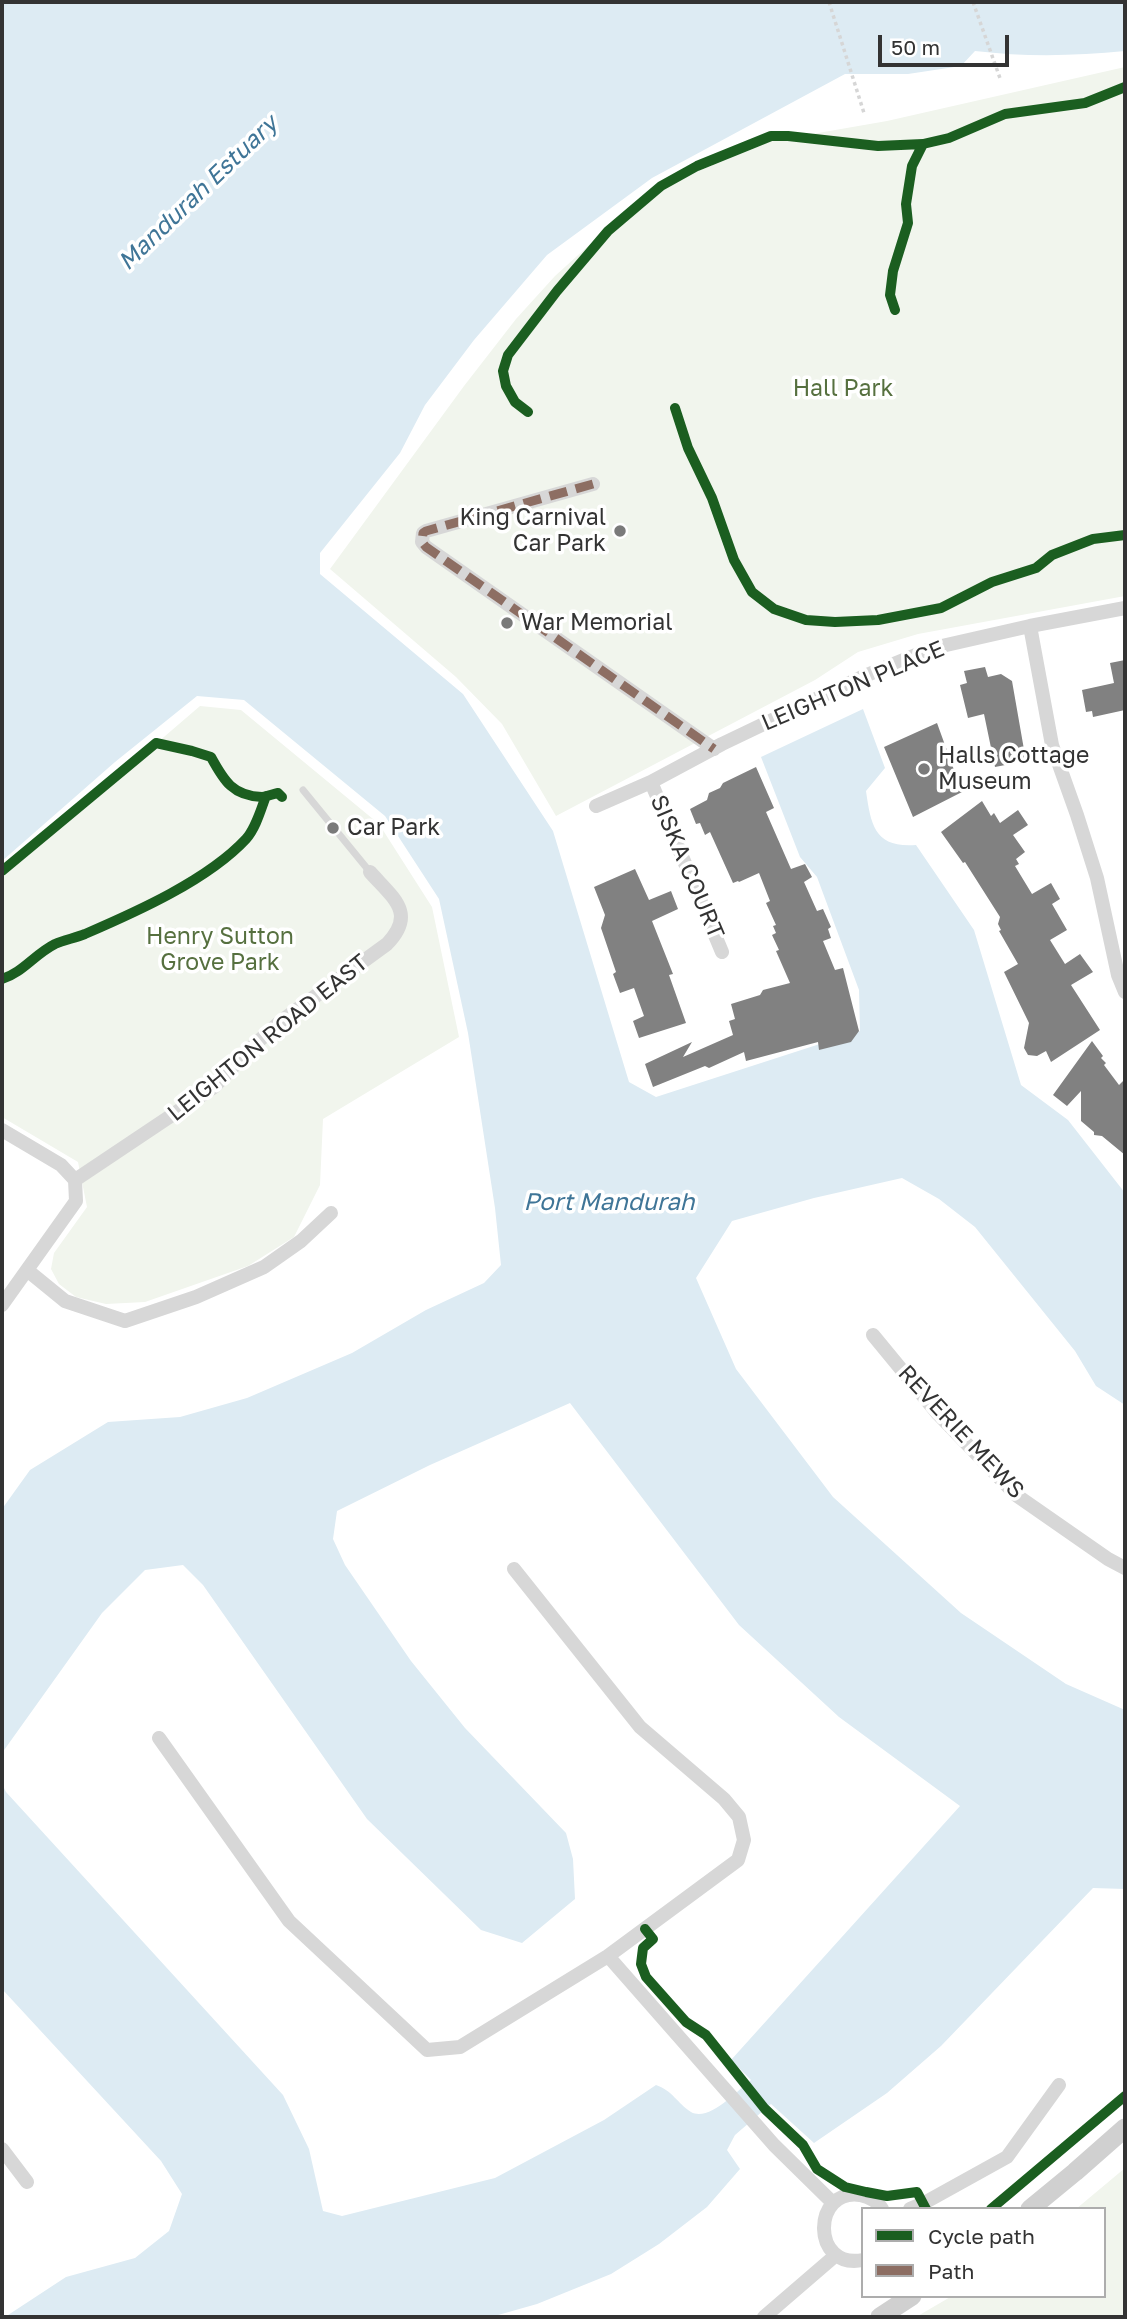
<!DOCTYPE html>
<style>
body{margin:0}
#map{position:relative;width:1127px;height:2319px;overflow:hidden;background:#fff;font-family:"Golos Text",sans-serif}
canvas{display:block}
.frame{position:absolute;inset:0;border:4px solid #333;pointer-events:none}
.legend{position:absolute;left:861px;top:2207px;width:245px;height:91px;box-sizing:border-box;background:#fff;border:2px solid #adadad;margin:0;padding:9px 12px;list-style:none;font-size:21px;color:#333}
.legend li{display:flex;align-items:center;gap:14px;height:35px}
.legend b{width:35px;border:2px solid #adadad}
.scale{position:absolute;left:878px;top:35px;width:131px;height:32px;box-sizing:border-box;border:4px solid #333;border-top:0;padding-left:9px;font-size:21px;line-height:24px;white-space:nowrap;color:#333;-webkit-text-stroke:5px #fff;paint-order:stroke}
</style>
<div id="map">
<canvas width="1127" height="2319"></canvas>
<div class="frame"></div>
<ul class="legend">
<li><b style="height:9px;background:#1b5e20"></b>Cycle path</li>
<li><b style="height:9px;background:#8d6e63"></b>Path</li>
</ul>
<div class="scale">50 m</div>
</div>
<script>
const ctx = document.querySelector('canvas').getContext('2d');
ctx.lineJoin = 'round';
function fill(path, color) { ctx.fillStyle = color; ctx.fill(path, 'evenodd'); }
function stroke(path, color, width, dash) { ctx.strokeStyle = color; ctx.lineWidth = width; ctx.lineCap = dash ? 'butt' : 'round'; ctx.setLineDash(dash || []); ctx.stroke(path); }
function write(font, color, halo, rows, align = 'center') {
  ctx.font = font + ' "Golos Text",sans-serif'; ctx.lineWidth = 7; ctx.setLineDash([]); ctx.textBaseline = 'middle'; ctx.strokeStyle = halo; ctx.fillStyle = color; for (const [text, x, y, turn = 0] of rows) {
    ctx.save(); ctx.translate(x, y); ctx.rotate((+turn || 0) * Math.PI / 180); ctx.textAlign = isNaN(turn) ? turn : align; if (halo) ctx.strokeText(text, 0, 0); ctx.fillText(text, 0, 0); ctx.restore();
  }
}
fill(new Path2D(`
 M 1125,67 L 1125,596 L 918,634 L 858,652 L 815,680 L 556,816 L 502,724 L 456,677 L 330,569 L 464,386 L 516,319 L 555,276 L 598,237 L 674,181 L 772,141 L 887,121 Z
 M 200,706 L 241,710 L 379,824 L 432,907 L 459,1037 L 323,1119 L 320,1185 L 294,1237 L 248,1266 L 145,1302 L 106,1304 L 76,1297 L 59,1284 L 51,1269 L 54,1253 L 87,1207 L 78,1162 L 2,1117 L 2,876 Z
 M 1125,2168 L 1125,2317 L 916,2317 L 952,2296 L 1104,2296 L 1104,2209 L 1076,2209 Z`), '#f1f5ed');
fill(new Path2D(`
 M 2,2 L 1125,2 L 1125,51 C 1075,56 1025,57 975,51 L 961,66 L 908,74 L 845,74 L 652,178 L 547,255 L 474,340 L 425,405 L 400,453 L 320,553 L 320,574 L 463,694 L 553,831 L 629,1082 L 656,1097 L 860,1031 L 859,990 L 817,877 L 800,857 L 761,757 L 863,709 L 885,768 L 866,791 C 871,826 875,848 916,845 L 974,930 L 1021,1085 L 1068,1120 L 1125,1193 L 1125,1405 L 1096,1386 L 1075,1351 L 975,1227 L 939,1199 L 902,1178 L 814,1198 L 732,1221 L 696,1278 L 736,1369 L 833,1497 L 961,1613 L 1066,1684 L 1125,1710 L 1125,1889 L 1093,1888 L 941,2046 L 887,2093 L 814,2143 L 771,2104 L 735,2135 L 727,2150 L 740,2169 L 707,2207 L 659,2244 L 611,2274 L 537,2304 L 491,2317 L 5,2317 L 66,2277 L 135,2258 L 169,2231 L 182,2194 L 161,2161 L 2,1989 L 2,1784 L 6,1792 L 283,2095 L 309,2149 L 323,2211 L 342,2216 L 495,2178 L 604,2120 L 656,2085 C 673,2091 677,2103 691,2112 C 709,2122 737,2091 751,2080 L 731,2060 L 960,1806 L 839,1717 L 739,1625 L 570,1403 L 430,1465 L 337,1511 L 333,1539 L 345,1565 L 411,1661 L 465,1728 L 566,1833 L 573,1859 L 575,1899 L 522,1943 L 481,1930 L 367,1819 L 203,1585 L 183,1565 L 145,1570 L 102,1613 L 2,1753 L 2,1509 L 30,1470 L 108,1422 L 180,1417 L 247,1398 L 352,1353 L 426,1310 L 484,1283 L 501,1265 L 495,1208 L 468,1033 L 439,899 L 385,816 L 244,700 L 197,696 L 115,762 L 2,861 Z`), '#ddebf3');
fill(new Path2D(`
 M 1125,660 L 1125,710 L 1093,717 L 1092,711 L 1086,712 L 1082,690 L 1114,683 L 1110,663 Z
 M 985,667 L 988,677 L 1001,674 L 1012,681 L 1026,761 L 995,767 L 984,714 L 968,718 L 960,685 L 967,683 L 964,671 Z
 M 937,723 L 962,792 L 913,817 L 884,747 Z
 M 756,767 L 774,808 L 766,812 L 791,869 L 805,864 L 812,877 L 804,882 L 817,911 L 823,909 L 831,927 L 828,929 L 831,938 L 823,941 L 835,970 L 843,968 L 859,1031 L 851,1042 L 819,1050 L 818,1042 L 746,1061 L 744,1052 L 709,1068 L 705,1066 L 653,1087 L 645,1064 L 692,1042 L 683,1057 L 733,1035 L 729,1021 L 735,1019 L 731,1004 L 760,995 L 763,990 L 790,983 L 776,951 L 779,950 L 772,935 L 776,933 L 773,926 L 776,925 L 766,903 L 770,901 L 759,873 L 739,882 L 738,881 L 733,883 L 710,832 L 705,835 L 700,823 L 696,824 L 690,809 L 707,800 L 709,793 L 720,788 L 723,783 Z
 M 982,801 L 991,816 L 994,813 L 1000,823 L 1018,810 L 1028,825 L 1013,835 L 1025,852 L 1016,859 L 1019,864 L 1015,866 L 1032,894 L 1051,883 L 1060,899 L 1052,904 L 1067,930 L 1050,940 L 1065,964 L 1080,954 L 1093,972 L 1071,985 L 1100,1030 L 1051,1062 L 1046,1051 L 1037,1056 L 1028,1055 L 1024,1048 L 1029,1023 L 1004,972 L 1018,964 L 999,931 L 1001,930 L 998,924 L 1000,917 L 965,862 L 963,863 L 941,832 Z
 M 635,869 L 649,900 L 671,891 L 678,909 L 652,921 L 673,974 L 669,975 L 686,1023 L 639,1038 L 633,1021 L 644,1016 L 634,988 L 620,993 L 613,974 L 616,972 L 601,928 L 605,915 L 594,887 Z
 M 1092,1041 L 1103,1056 L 1101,1058 L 1106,1063 L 1104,1065 L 1119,1085 L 1125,1079 L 1125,1155 L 1102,1136 L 1094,1135 L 1094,1132 L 1081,1121 L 1081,1091 L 1067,1106 L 1053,1095 Z`), '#818181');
stroke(new Path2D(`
 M 829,2 L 864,113
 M 973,2 L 1001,81`), '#d6d6d6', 3.5, [3.5, 3.5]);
stroke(new Path2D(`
 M 303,790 L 370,872`), '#d7d7d7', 7);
stroke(new Path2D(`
 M 593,484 L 426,531 L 423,533 L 422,542 L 426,547 L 714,749
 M 1030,626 L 1052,745 L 1077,815 L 1097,878 L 1118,975 L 1125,992
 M 651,782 L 722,952
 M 596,806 L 651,782 L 722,744 L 862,677 L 933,648 L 1030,626 L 1125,608
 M 2,1130 L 61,1165 L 75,1180
 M 75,1180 L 214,1087 L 252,1047 L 280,1022 L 387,944 C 417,913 393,898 370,872
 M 27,1270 L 65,1301 L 125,1321 L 196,1297 L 264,1267 L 301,1241 L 331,1213
 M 2,1305 L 76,1201 L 75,1180
 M 873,1335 L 938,1414 L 1016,1495 L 1108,1559 L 1125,1568
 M 159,1738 L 289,1921 L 427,2050 L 460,2047 L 608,1956 L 738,1860 L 744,1840 L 739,1817 L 724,1799 L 640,1727 L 514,1569
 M 608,1956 L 774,2145 L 833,2203
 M 2,2149 L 27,2182
 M 910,2209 L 924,2203 L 1007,2157 L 1059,2085
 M 863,2260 C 811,2270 812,2188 860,2195 C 869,2197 877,2200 882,2209
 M 764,2317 L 836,2255`), '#d7d7d7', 14);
stroke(new Path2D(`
 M 1030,2209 L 1075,2172 L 1125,2128
 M 880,2317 L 912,2296`), '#d0d0d0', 19);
stroke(new Path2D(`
 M 593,484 L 426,531 L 423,533 L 422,542 L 426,547 L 714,749`), '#8d6e63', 9, [18, 9]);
stroke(new Path2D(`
 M 895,310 L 890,295 L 893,271 L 908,223 L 906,204 L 912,166 L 923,144
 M 675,408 L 688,448 L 712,498 L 734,560 L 752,592 L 774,609 L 806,620 L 835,622 L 878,620 L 941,608 L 992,582 L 1036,568 L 1052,555 L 1093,539 L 1125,535
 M 528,412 L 515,402 L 506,386 L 503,371 L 508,355 L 557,291 L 608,231 L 661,186 L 697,166 L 771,136 L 788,136 L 878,146 L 923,144 L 949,138 L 1005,114 L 1085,103 L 1125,87
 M 2,871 L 156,743 L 192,751 L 211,757 C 224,781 233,796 262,797 C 266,797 273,794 278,793 L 282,797
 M 2,979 C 22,973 35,954 55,944 C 64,940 75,938 85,934 C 136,912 208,880 246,839 C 256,828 261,809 266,796
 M 645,1929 L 653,1939 L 643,1948 L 641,1964 L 646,1977 L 686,2022 L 706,2035 L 765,2109 L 803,2145 L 817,2169 L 845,2187 L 866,2192 L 887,2196 L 917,2192 L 926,2209
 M 991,2209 L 1125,2096`), '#1b5e20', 10);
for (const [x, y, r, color] of [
 [620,531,7,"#7a7a7a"],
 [507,623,7,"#7a7a7a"],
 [924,769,7,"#7a7a7a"],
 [333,828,7,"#7a7a7a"]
]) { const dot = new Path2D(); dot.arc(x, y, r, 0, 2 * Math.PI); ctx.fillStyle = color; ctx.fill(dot); stroke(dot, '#fff', 2.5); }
write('23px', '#56703f', '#fff', [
 ["Hall Park",843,389],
 ["Henry Sutton",220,937],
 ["Grove Park",220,963]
]);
write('23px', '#333', '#fff', [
 ["King Carnival",606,518,"right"],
 ["Car Park",606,544,"right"],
 ["War Memorial",521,623],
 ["Halls Cottage",938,756],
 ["Museum",938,782],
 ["Car Park",347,828]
], 'left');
write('23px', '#333', '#fff', [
 ["LEIGHTON PLACE",853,686,-23],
 ["SISKA COURT",687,867,67],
 ["LEIGHTON ROAD EAST",268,1038,-39],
 ["REVERIE MEWS",961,1432,47]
]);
write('italic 24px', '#3f7597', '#fff', [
 ["Mandurah Estuary",198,193,-44],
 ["Port Mandurah",609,1202]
]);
</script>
